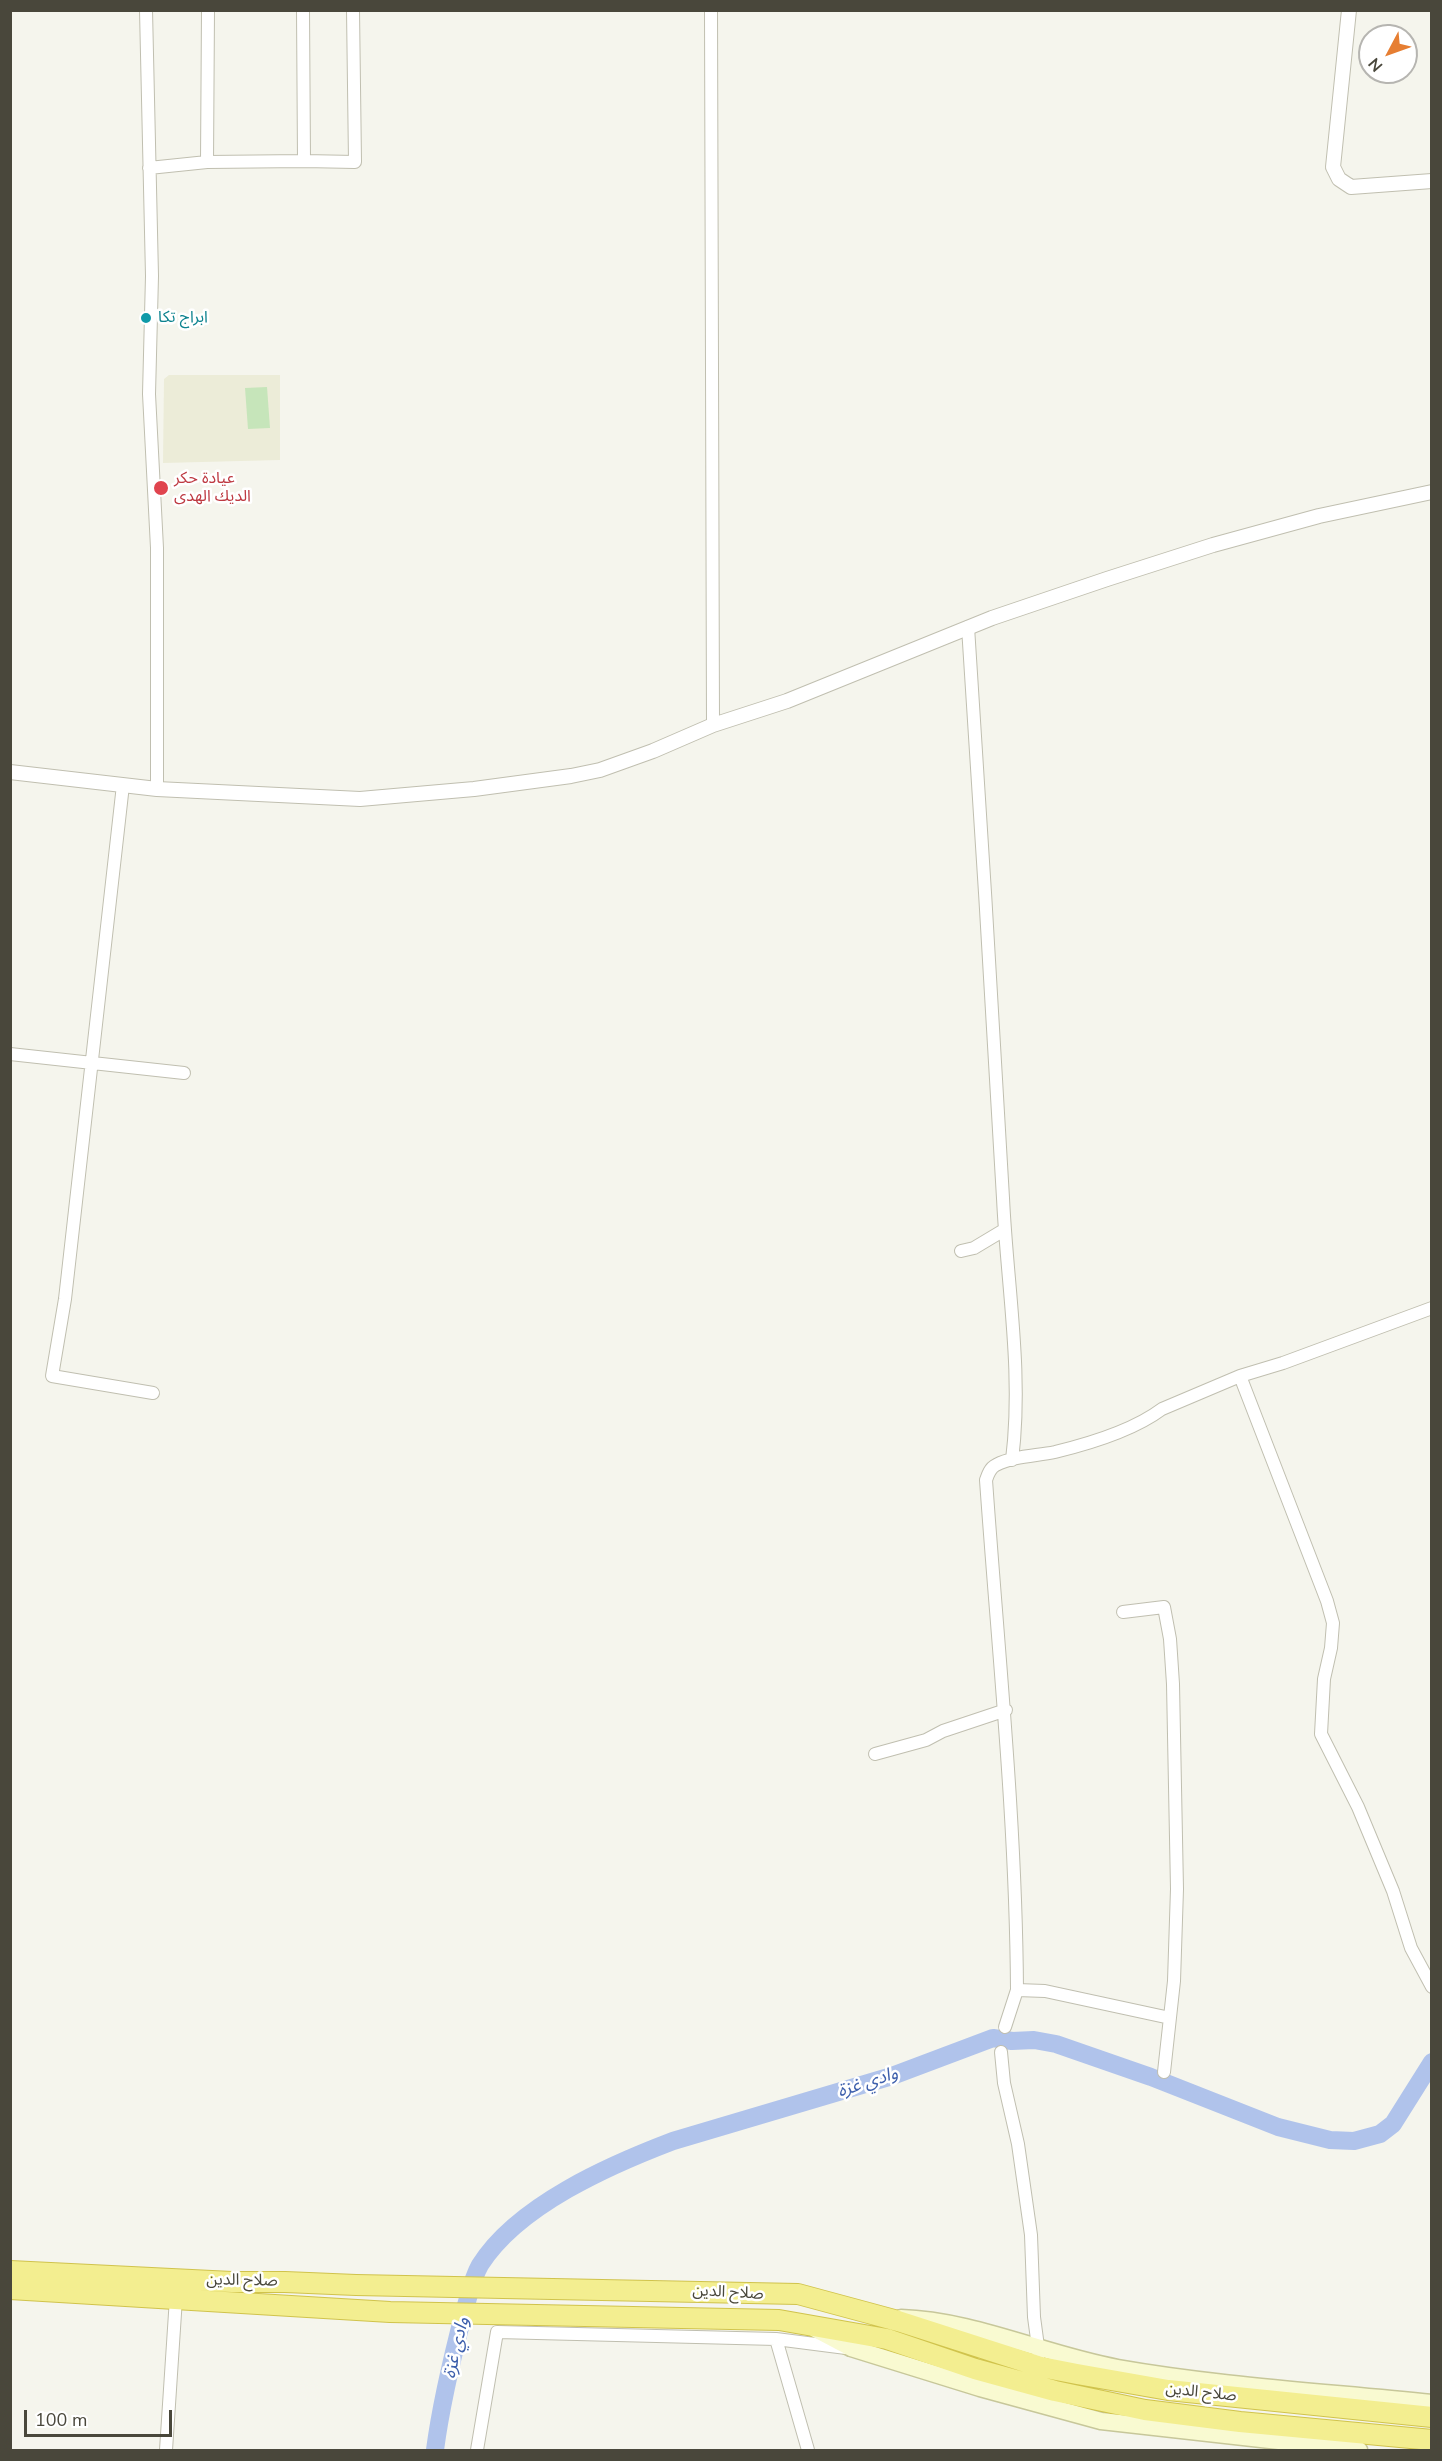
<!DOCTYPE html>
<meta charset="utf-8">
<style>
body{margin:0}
#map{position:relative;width:1442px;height:2461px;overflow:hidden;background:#f5f5ed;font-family:"Nunito Sans",sans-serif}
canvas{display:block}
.frame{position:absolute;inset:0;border:12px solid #49473b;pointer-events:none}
.north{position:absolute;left:1358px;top:24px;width:60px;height:60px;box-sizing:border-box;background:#fff;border:2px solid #b6b5b1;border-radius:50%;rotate:229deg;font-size:16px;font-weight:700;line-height:24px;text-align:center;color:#49473b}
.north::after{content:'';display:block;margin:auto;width:21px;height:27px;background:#e67e32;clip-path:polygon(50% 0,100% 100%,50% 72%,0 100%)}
.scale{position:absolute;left:24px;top:2410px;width:148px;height:27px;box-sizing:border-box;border:3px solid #49473b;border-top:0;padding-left:8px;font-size:18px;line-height:21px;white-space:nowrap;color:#49473b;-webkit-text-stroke:4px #fff;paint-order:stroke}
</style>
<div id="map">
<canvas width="1442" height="2461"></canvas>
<div class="frame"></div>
<div class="north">N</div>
<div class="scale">100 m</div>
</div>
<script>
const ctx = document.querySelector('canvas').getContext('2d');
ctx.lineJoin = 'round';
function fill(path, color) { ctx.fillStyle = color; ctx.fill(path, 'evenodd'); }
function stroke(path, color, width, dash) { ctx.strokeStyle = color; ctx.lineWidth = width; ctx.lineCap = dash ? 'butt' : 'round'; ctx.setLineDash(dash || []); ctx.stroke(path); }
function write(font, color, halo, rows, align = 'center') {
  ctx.font = font + ' "Nunito Sans","Noto Sans Arabic",sans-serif'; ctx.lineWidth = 5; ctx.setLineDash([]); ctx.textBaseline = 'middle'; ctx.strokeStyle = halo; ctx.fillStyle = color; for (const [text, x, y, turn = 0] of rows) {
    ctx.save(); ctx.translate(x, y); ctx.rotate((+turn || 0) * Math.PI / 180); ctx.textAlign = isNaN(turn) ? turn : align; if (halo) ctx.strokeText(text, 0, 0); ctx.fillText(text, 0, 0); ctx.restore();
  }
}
fill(new Path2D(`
 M 169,375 L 280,375 L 280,460 L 163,463 L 164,379 Z`), '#ececd8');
fill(new Path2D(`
 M 267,387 L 270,428 L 248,429 L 245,388 Z`), '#c6e5ba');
stroke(new Path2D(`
 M 435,2450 C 441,2404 452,2358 464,2312 C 469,2296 472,2279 480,2265 C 518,2205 610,2165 673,2141 L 892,2076 L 993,2038 L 1012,2041 L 1034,2040 L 1056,2044 L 1151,2077 L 1278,2127 L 1330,2140 L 1354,2141 L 1380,2134 L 1393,2124 L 1432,2062`), '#b0c3eb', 18);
const minor = new Path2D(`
 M 146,10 L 152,276 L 149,394 L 157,548 L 157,789
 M 711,10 L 713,725
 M 304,161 L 355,162 L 353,10
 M 207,162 L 208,10
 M 149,168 L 207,162 L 304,161 L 303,10
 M 968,627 C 980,817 993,1008 1003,1198 C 1007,1285 1023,1373 1012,1460
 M 123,785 L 65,1299 L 52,1376 L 153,1393
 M 10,1054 L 184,1073
 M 961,1251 L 974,1248 L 1004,1230
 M 1240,1376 L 1327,1601 L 1333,1623 L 1331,1648 L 1324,1679 L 1321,1734 L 1358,1807 L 1393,1891 L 1411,1948 L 1432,1987
 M 1123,1612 L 1164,1607 L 1170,1639 L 1173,1684 L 1177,1889 L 1174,1981 L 1164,2072
 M 875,1754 L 926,1740 L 943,1731 L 1006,1710
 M 1017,1990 C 1016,1819 998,1650 986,1480 C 988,1474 990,1468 996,1465 C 1013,1456 1036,1456 1055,1452 C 1088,1444 1134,1430 1162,1409 L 1240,1376 L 1283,1363 L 1432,1308
 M 1005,2027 L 1017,1990 L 1045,1991 L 1170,2018
 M 1001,2052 L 1004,2083 L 1018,2144 L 1031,2235 L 1034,2317 L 1039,2354
 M 776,2339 L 808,2450
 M 166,2450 L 176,2298
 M 477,2450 L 497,2332 L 776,2339 L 846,2348`);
const tertiary = new Path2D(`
 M 1349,10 L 1333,167 L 1339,179 L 1351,187 L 1432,181
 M 10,772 L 157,789 L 360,799 L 474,789 L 571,776 L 600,770 L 653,751 L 713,725 L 787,701 L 992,618 L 1107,579 L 1213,545 L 1319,516 L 1432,492`);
const secondary = new Path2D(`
 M 901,2318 C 973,2320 1046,2355 1118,2368 C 1221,2386 1327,2392 1432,2403
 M 815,2329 L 851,2348 L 980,2388 L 1101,2421 L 1359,2450`);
const trunk = new Path2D(`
 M 10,2271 L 232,2282 L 285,2282 L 356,2285 L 798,2294 L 898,2321 L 1041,2367 L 1077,2374 L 1168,2390 L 1432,2417
 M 10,2289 L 390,2312 L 779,2320 L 887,2339 L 975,2369 L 1055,2391 L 1145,2410 L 1240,2422 L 1432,2440`);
stroke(minor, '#c0bfb0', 14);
stroke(tertiary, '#c0bfb0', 16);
stroke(secondary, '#c7c79a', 19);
stroke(trunk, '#d0c34c', 22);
stroke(minor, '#fff', 12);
stroke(tertiary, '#fff', 14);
stroke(secondary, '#f9fad1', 16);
stroke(trunk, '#f3ee90', 20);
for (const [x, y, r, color] of [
 [146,318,6,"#0f9aa8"],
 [161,488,8,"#e0444e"]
]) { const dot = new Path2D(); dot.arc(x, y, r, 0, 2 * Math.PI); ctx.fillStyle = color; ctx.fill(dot); stroke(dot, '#fff', 2); }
write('16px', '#0d838f', '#fff', [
 ["ابراج تكا",158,318]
], 'left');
write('16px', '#be3a42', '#fff', [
 ["عيادة حكر",174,479],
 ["الديك الهدى",174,497]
], 'left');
write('16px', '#49473b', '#fff', [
 ["صلاح الدين",242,2281,1],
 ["صلاح الدين",728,2293,3],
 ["صلاح الدين",1201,2393,6]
]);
write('italic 18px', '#3d5fac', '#fff', [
 ["وادي غزة",868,2083,-18],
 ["وادي غزة",457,2348,-77]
]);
</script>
